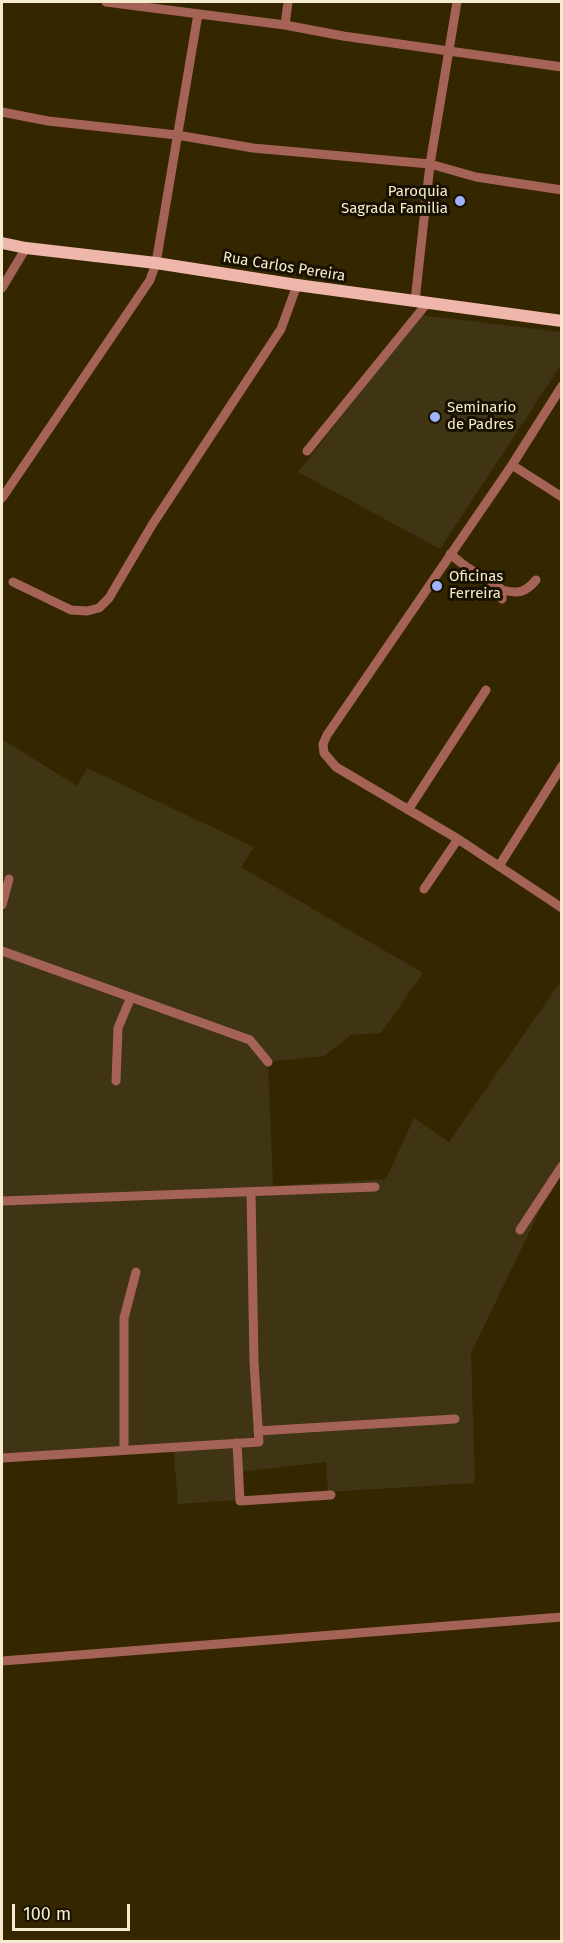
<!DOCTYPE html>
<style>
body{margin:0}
#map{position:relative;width:563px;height:1943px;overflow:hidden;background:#342700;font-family:"Fira Sans",sans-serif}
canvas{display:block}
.frame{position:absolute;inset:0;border:3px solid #f5ebcf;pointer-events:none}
.scale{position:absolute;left:12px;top:1904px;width:118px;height:27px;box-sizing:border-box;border:3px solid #f5ebcf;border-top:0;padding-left:8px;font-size:18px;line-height:21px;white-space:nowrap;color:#f5ebcf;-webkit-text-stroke:4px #181100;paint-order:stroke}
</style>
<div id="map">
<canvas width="563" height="1943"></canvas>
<div class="frame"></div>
<div class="scale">100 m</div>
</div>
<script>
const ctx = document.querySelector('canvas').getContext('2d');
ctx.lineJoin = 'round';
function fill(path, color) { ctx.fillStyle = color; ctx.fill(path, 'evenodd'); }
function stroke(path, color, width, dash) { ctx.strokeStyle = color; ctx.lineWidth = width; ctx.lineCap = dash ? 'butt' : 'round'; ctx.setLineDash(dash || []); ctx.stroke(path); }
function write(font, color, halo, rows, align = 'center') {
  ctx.font = font + ' "Fira Sans",sans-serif'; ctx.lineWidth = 6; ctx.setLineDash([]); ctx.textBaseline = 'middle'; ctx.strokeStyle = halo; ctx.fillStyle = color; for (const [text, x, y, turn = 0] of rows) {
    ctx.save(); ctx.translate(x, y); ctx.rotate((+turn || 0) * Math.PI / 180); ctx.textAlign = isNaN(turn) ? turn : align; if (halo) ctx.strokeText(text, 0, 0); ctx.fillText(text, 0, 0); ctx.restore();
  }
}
fill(new Path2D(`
 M 421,315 L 561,332 L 561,365 L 440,549 L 298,472 Z
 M 2,739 L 77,786 L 87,768 L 254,847 L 241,867 L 423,973 L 381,1033 L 351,1035 L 324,1056 L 268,1062 L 273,1186 L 386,1179 L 414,1118 L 449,1142 L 561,981 L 561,1176 L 541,1208 L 471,1353 L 475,1483 L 328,1492 L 326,1462 L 239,1472 L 238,1500 L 178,1504 L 173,1444 L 2,1456 L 2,917 L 13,883 L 2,878 Z`), '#3f3413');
stroke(new Path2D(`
 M 106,2 L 285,25 L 343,36 L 562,67
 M 285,25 L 288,2
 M 2,112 L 48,121 L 177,135 L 253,148 L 430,164 L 476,177 L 562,190
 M 2,288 L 26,248
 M 415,301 L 430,164 L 457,2
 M 562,386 L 512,465 L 327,735 L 323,744 L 324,753 L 336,767 L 458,839 L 562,908
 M 307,451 L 428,302
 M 512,465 L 562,497
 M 2,498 L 150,280 L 156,263 L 198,14
 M 450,554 C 457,559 463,565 470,569 C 481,576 492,580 502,590 L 502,599
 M 13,582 L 71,610 L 87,611 L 99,608 L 109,598 L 152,525 L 281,329 L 297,285
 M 502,590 C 518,594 525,593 536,580
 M 408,810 L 486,690
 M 499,866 L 562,766
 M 424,889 L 458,839
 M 2,905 L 9,879
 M 2,951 L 250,1040 L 268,1062
 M 116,1081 L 118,1028 L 131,997
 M 2,1201 L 375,1187
 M 520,1230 L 562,1166
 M 258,1431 L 455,1419
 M 237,1443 L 240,1501 L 331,1495
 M 124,1450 L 124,1318 L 136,1272
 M 2,1458 L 259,1442 L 254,1362 L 251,1192
 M 2,1661 L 562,1617`), '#a56257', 9);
stroke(new Path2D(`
 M 2,243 L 26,248 L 156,263 L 297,285 L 562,321`), '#efb6ac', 12);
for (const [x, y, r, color] of [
 [460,201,6,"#9db4fd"],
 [435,417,6,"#9db4fd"],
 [437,586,6,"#9db4fd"]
]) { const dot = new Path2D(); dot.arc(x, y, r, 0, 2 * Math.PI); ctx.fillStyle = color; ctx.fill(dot); stroke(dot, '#181100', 2); }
write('15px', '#f5ebcf', '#181100', [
 ["Paroquia",448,192,"right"],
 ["Sagrada Familia",448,209,"right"],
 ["Seminario",447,408],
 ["de Padres",447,425],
 ["Oficinas",449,577],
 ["Ferreira",449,594]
], 'left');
write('15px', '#f5ebcf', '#181100', [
 ["Rua Carlos Pereira",284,267,9]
]);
</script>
